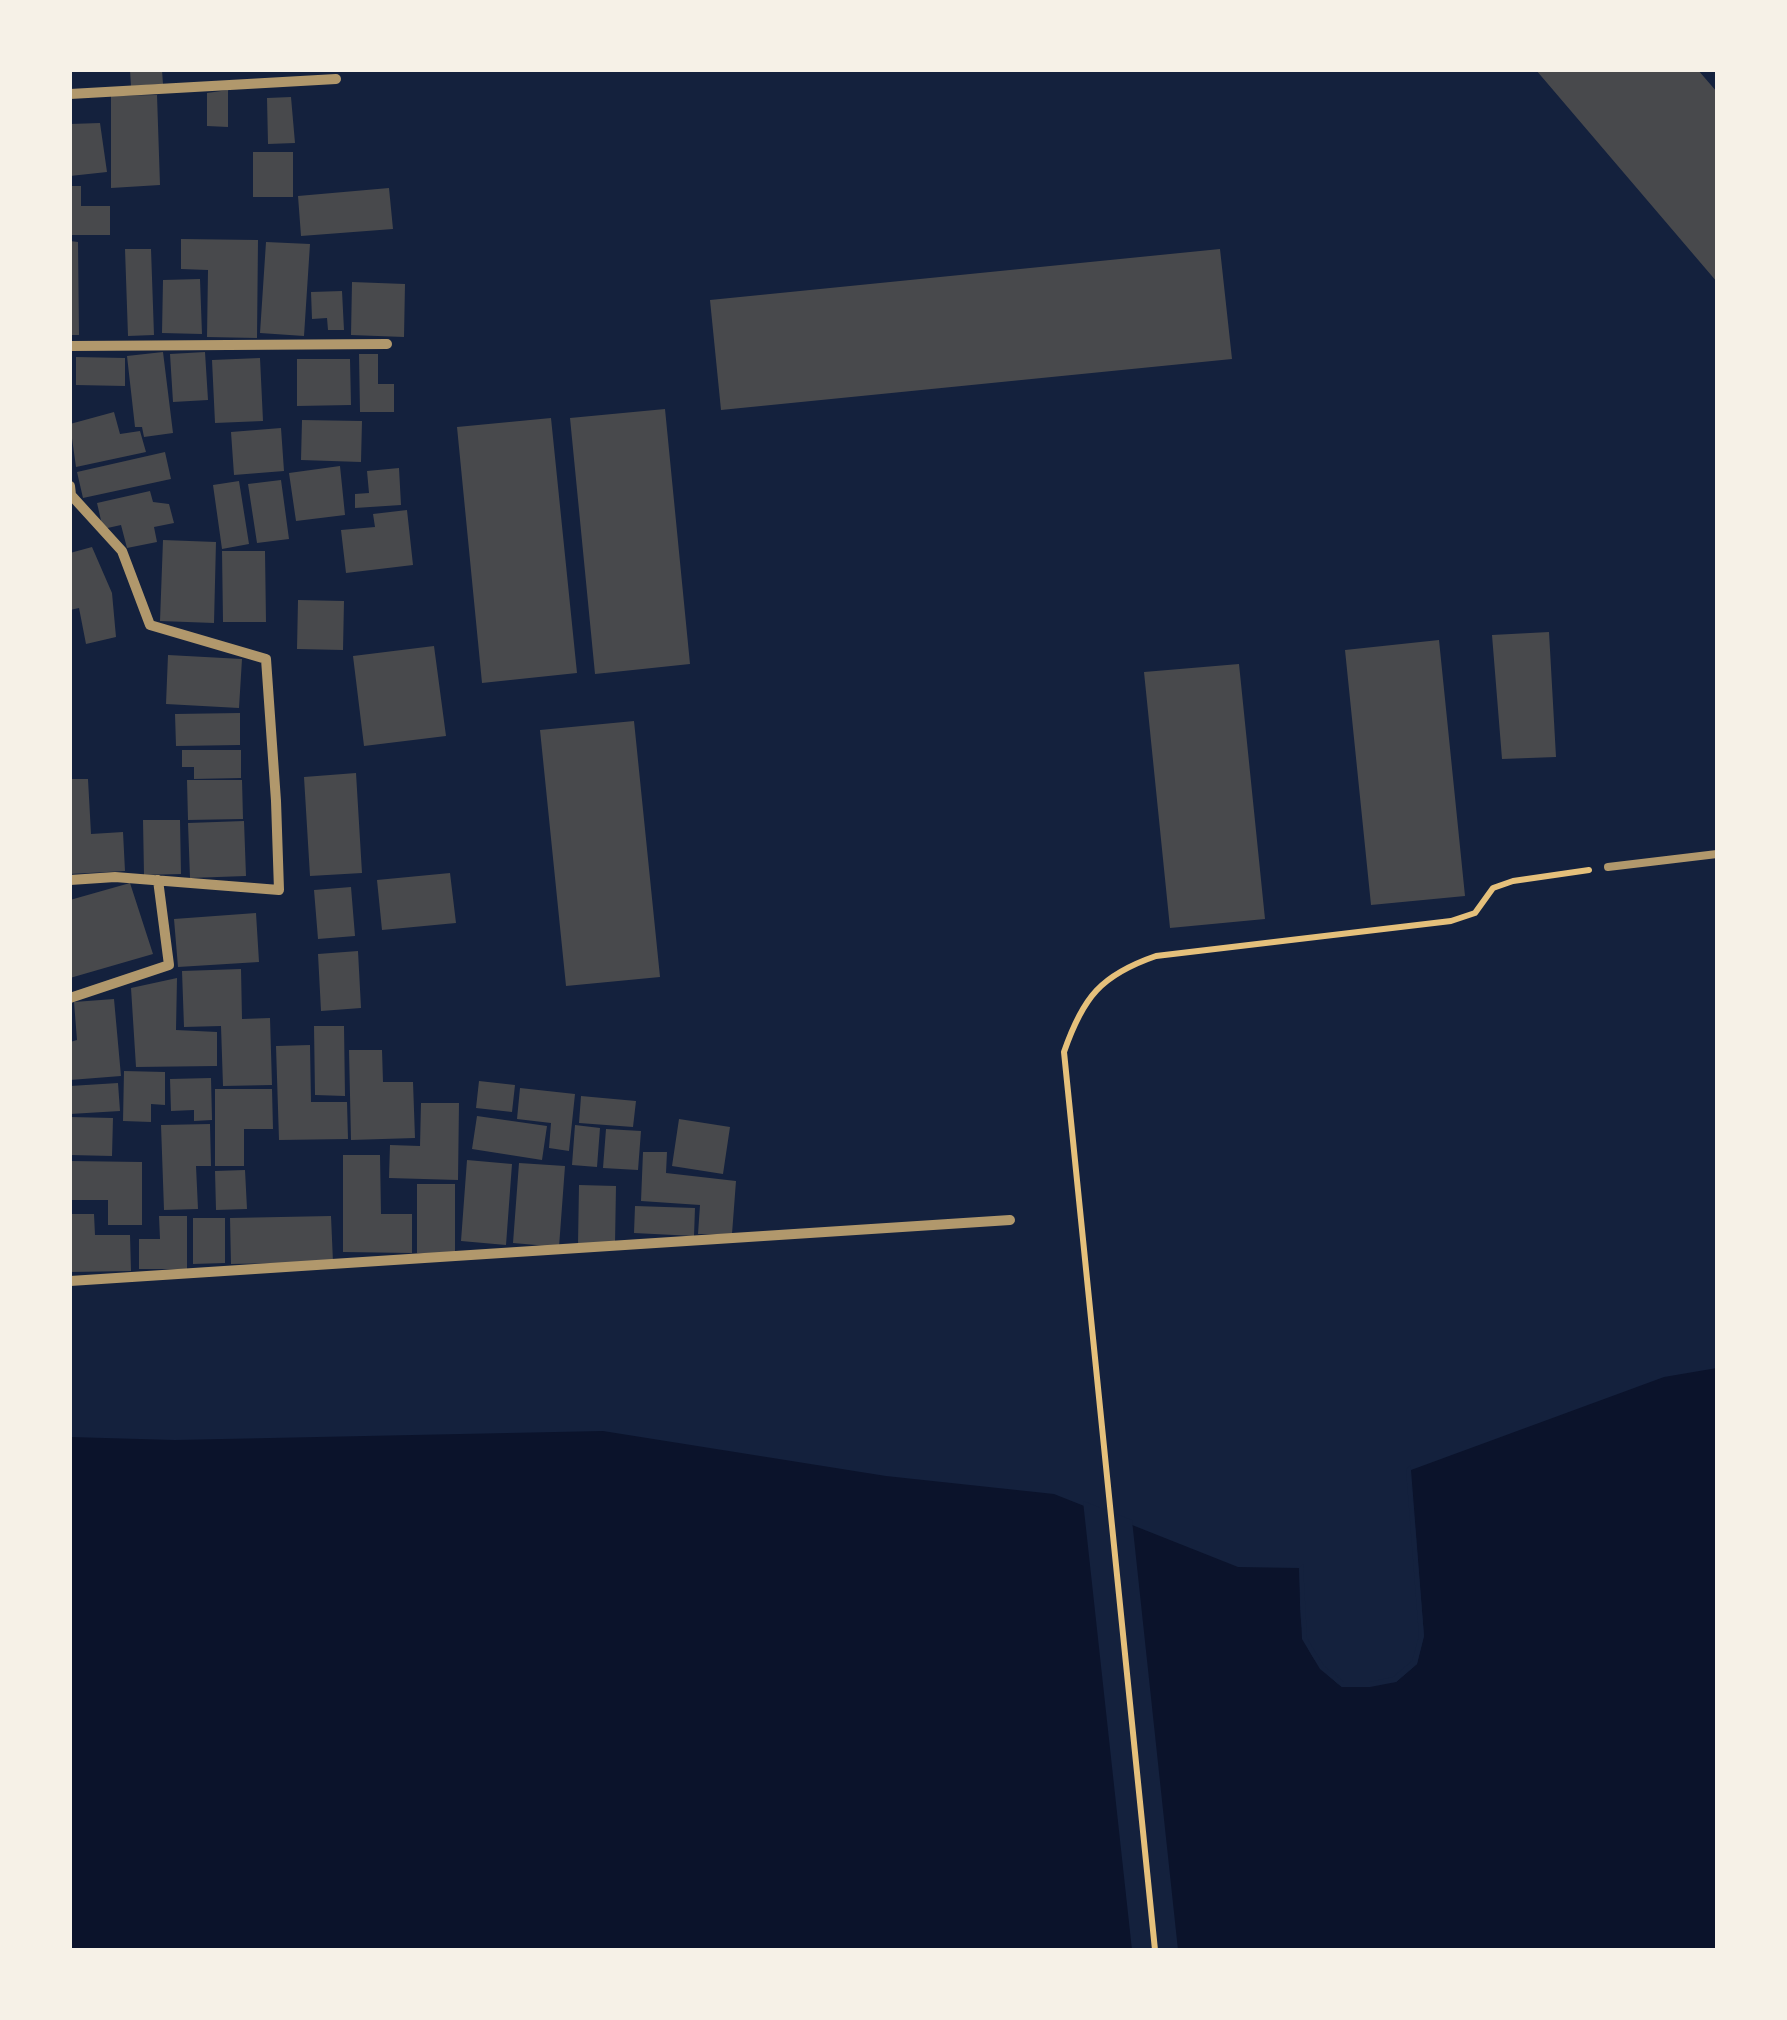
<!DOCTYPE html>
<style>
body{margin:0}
#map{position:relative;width:1787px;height:2020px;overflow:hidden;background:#14213d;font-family:Raleway,sans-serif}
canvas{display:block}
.frame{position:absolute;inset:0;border:72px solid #f6f1e7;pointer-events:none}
</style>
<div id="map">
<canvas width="1787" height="2020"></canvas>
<div class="frame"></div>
</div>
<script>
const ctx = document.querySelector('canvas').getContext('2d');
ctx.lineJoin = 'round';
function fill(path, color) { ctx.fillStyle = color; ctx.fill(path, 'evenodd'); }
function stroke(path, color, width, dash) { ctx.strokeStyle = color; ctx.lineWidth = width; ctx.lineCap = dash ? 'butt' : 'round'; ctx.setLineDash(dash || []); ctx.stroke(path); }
fill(new Path2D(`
 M 1717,1368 L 1717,1950 L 70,1950 L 70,1437 L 175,1440 L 603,1431 L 886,1476 L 1054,1494 L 1238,1567 L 1299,1568 C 1302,1625 1293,1648 1342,1687 L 1396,1682 L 1417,1664 L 1424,1636 L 1411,1470 L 1664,1377 Z`), '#0b132b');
fill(new Path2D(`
 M 1410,1465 L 1424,1636 L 1417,1664 L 1396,1682 L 1370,1687 L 1342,1687 L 1320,1669 L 1302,1639 L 1299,1568 L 1303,1564 L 1307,1638 L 1324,1666 L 1344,1682 L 1369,1682 L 1393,1677 L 1412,1661 L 1419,1636 L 1406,1470 Z
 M 1083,1501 L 1132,1520 L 1178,1950 L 1132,1950 Z`), '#14213d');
fill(new Path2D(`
 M 130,70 L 162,70 L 163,84 L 131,86 Z
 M 1536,70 L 1698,70 L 1717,92 L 1717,282 Z
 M 228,90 L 228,127 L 207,126 L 207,93 Z
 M 157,95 L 160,185 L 111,188 L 111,96 Z
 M 291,97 L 295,143 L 268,144 L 267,98 Z
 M 100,123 L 107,172 L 70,176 L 70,124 Z
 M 253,152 L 293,152 L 293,197 L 253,197 Z
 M 70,186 L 81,186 L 81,206 L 110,206 L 110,235 L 70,235 Z
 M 389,188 L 393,229 L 301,236 L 298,196 Z
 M 181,239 L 258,240 L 257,338 L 207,337 L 208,270 L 181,269 Z
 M 70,241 L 78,242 L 79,335 L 70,335 Z
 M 266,242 L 310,244 L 304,336 L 260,333 Z
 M 125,249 L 151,249 L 154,335 L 128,336 Z
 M 1220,249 L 1232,359 L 721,410 L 710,300 Z
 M 200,279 L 202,334 L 162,333 L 163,280 Z
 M 352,282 L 405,284 L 404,337 L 351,335 Z
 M 342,291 L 344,330 L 328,330 L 327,318 L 312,319 L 311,292 Z
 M 163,352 L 173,433 L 144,437 L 142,427 L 135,427 L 127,356 Z
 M 205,352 L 208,400 L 173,402 L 170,354 Z
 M 359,354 L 378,354 L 378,384 L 394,384 L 394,412 L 360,412 Z
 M 76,357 L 125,358 L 125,386 L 76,385 Z
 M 260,358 L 263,421 L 215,423 L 212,360 Z
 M 297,359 L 350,359 L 351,405 L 297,406 Z
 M 665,409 L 690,664 L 595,674 L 570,418 Z
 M 114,412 L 120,434 L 140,431 L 146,452 L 76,467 L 70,424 Z
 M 551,418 L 577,673 L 482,683 L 457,427 Z
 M 302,420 L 362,421 L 361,462 L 301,460 Z
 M 281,428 L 284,471 L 234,475 L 231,432 Z
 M 165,452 L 171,479 L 83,498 L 77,472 Z
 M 340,466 L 345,515 L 296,521 L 289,473 Z
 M 399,468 L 401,505 L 355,508 L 355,494 L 369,493 L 367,471 Z
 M 281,480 L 289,539 L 257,543 L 248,484 Z
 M 239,481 L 249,544 L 222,549 L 213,485 Z
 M 150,491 L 153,502 L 169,504 L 174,523 L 154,527 L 157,542 L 127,548 L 121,525 L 103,529 L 97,503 Z
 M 407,510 L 413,565 L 346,573 L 341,530 L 375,527 L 373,514 Z
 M 163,540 L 216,542 L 214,623 L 160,621 Z
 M 92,547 L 112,593 L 116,637 L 86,644 L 79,608 L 70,610 L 70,553 Z
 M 222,551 L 265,551 L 266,622 L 223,622 Z
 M 298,600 L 344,601 L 343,650 L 297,649 Z
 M 1549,632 L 1556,757 L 1502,759 L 1492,635 Z
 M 1439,640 L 1465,896 L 1371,905 L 1345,650 Z
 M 434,646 L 446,736 L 364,746 L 353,656 Z
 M 168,655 L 242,659 L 239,708 L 166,704 Z
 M 1239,664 L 1265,919 L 1170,928 L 1144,672 Z
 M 240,713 L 240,745 L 176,746 L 175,714 Z
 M 634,721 L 660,977 L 566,986 L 540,730 Z
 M 182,750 L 241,750 L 241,778 L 194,779 L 194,767 L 182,767 Z
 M 356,773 L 362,873 L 310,876 L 304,777 Z
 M 70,779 L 88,779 L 91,834 L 123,832 L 125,871 L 70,874 Z
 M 187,780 L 242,780 L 243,819 L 188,820 Z
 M 143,820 L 180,820 L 181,874 L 144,875 Z
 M 244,821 L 246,876 L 190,878 L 188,823 Z
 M 450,873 L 456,923 L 382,930 L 377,880 Z
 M 130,883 L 153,954 L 70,978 L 70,900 Z
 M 351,887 L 355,936 L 318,939 L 314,890 Z
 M 256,913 L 259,962 L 178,967 L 174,919 Z
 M 358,951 L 361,1008 L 321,1011 L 318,954 Z
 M 241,969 L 242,1019 L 270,1018 L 272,1085 L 223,1086 L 221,1026 L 184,1027 L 182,971 Z
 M 177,978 L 176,1030 L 217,1032 L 217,1066 L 136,1067 L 131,988 Z
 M 114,999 L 121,1076 L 70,1080 L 70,1042 L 77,1040 L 74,1002 Z
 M 314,1026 L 344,1026 L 345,1096 L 315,1095 Z
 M 310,1045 L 311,1102 L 347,1102 L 348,1139 L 279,1140 L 276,1046 Z
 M 349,1050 L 382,1050 L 383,1082 L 413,1082 L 415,1138 L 351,1140 Z
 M 124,1071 L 165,1072 L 165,1105 L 151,1104 L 151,1122 L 123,1121 Z
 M 211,1078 L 212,1120 L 194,1121 L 194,1110 L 171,1111 L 170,1079 Z
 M 479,1081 L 515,1085 L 512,1112 L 476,1108 Z
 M 118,1083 L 120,1111 L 70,1114 L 70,1086 Z
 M 520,1088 L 575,1094 L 569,1151 L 549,1148 L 551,1123 L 517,1119 Z
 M 215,1089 L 272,1089 L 273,1129 L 244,1129 L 244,1166 L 215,1166 Z
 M 581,1096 L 636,1101 L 633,1127 L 579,1123 Z
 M 421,1103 L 459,1103 L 458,1180 L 389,1178 L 390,1145 L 420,1146 Z
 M 477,1116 L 547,1126 L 542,1160 L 472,1149 Z
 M 70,1117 L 113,1118 L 112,1156 L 70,1155 Z
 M 679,1119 L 730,1127 L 723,1174 L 672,1166 Z
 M 210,1124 L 211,1166 L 196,1166 L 198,1209 L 164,1210 L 161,1125 Z
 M 575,1125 L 600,1128 L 597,1167 L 572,1165 Z
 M 606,1129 L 641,1131 L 638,1170 L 603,1168 Z
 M 643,1152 L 667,1152 L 666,1173 L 736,1181 L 732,1234 L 698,1234 L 700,1205 L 641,1201 Z
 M 343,1155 L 380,1155 L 381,1214 L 412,1214 L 412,1253 L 343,1252 Z
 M 467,1160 L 512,1164 L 506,1245 L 461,1241 Z
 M 70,1161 L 142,1162 L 142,1225 L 108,1225 L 108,1200 L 70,1200 Z
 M 519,1163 L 565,1166 L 559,1247 L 513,1243 Z
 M 245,1170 L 247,1209 L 216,1210 L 215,1171 Z
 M 417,1184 L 455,1184 L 455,1253 L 417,1253 Z
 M 579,1185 L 616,1186 L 615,1244 L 578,1244 Z
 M 635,1206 L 695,1208 L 694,1236 L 634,1233 Z
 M 70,1214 L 94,1214 L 95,1235 L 130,1235 L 131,1271 L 70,1272 Z
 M 159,1216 L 187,1216 L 187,1269 L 139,1269 L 139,1239 L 160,1239 Z
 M 331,1216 L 333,1262 L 231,1264 L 230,1218 Z
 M 193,1218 L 225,1218 L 225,1263 L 193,1264 Z`), '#48494c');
stroke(new Path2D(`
 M 1155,1950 L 1064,1052 C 1083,997 1101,975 1156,956 L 1451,921 L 1475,913 L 1493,888 L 1513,881 L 1589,870`), '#e5c07b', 6);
stroke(new Path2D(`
 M 1608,867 L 1717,854`), '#b1986c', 8);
stroke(new Path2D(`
 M 70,94 L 336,79
 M 70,346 L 387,344
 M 70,486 L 71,495 L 122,551 L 150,625 L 266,659 L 276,801 L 279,890 L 115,877 L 70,880
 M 70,998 L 169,965 L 158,880
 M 70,1281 L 1010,1220`), '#b1986c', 10);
</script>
